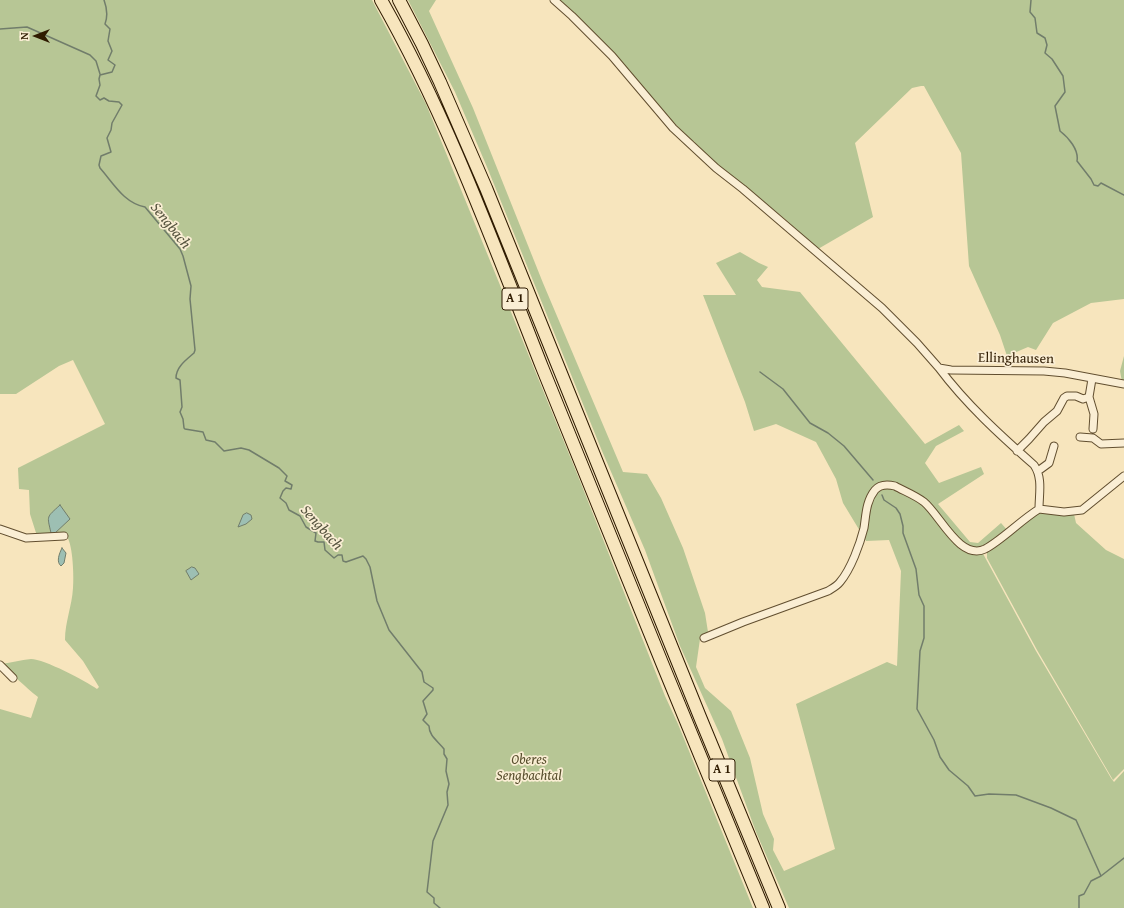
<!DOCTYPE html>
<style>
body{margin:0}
#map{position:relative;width:1124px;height:908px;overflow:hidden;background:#f7e5bd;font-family:"Gentium Book Plus",serif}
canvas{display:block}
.north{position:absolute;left:16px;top:16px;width:40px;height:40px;-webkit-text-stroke:3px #faeed4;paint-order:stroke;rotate:270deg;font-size:11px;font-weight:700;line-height:16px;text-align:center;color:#2f1b00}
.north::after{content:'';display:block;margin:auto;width:14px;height:18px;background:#2f1b00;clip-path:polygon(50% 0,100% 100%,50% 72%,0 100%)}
</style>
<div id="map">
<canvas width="1124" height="908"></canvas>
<div class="north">N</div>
</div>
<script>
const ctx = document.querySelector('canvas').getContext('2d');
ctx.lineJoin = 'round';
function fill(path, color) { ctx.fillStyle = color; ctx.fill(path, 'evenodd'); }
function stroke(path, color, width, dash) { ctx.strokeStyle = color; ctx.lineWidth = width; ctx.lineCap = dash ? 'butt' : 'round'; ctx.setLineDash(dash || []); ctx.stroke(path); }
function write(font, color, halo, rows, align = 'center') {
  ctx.font = font + ' "Gentium Book Plus",serif'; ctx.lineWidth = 3.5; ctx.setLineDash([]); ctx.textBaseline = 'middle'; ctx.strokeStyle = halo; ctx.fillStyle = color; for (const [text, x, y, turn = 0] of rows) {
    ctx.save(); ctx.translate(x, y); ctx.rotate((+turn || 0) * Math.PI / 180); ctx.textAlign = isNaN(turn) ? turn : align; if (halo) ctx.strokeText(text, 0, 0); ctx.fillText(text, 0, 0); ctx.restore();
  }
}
fill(new Path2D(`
 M 0,0 L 372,0 L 426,104 L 578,476 L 665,696 L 678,724 L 753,908 L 0,908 L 0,709 L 31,718 L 38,697 C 25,687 14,675 0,664 C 10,663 21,660 31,659 C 44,659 86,681 97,689 L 99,687 L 83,661 L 65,640 C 65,622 72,606 73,588 C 74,578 73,545 67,537 L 37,536 L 30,514 L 29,490 L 19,489 L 18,468 L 105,424 L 73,360 L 59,366 L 16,394 L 0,394 Z
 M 408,0 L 436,0 L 429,11 L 473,108 L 543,283 L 623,472 L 647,474 L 661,498 L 683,548 L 705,613 L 708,632 L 700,639 L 696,667 L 705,688 L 731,711 L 750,758 L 763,814 L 774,839 L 773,850 L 784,871 L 835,849 L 796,704 L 887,662 L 897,666 L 901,571 L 889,540 L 866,541 L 843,503 L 836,479 L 816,442 L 776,424 L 754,431 L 745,402 L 703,295 L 736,295 L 716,263 L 740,252 L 759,263 L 768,267 L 757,280 L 762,287 L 800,292 L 925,444 L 959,425 L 964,431 L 936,446 L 925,463 L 939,483 L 981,467 L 984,474 L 938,504 L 970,542 L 978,543 L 1001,523 L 1008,531 L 981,550 L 1036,651 L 1111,778 L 1114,782 L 1124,771 L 1124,908 L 789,908 L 756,832 L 722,739 L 680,646 L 645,550 L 602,451 L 487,167 L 455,92 Z
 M 559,0 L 1124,0 L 1124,299 L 1091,303 L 1053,323 L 1036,350 L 1028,347 L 1007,356 L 1000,335 L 969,266 L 961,153 L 924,86 L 921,86 L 912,88 L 855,143 L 873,217 L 818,249 L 785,219 L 711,160 L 697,146 L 694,141 L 692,141 L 670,119 L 619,58 Z
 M 1124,356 L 1124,383 L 1122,382 L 1120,371 Z
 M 1037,512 L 1074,514 L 1076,523 L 1106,550 L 1124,559 L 1124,769 L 1113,780 L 1037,650 L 987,558 L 987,550 Z`), '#b7c695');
const water = new Path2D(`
 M 60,505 L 70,519 L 54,534 L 51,533 C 47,515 46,518 60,505 Z
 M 247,513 L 251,515 L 252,519 L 246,524 L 238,527 L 243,515 Z
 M 62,548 L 66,553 L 64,563 L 61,566 C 56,562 59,554 62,548 Z
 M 192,567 L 195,568 L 199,574 L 191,580 L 186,571 Z`);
fill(water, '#9dbfb3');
stroke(water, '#717d6b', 1);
stroke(new Path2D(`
 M 104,0 C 107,8 108,16 105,24 L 110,29 L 108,41 L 112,51 L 108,60 L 115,65 L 112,72 L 100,75 L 99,79 L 100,85 L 96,96 L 100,100 L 104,98 L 109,101 L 119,102 L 122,105 L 112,123 L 111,130 L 107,138 L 111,152 L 101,156 L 99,165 L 100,168 C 114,184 124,203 145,207 L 180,249 L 183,256 L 191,286 L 190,299 L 195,350 L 194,353 C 186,360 176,367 176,378 L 180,380 L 182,407 L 180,412 L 183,419 L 184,428 L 185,429 L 203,432 L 206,440 L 215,442 L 224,451 L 241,448 L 249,450 L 279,468 L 287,476 L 285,481 L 292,485 L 291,489 L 286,488 L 283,491 L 280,498 L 286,503 L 289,510 L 300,516 L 306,527 L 316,533 L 315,541 L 318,542 L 324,542 L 325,550 L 334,558 L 338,555 L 342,555 L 343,561 L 346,562 L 363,556 L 366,559 L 370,567 L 377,601 L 389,630 L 422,672 L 424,682 L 433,688 L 433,690 L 423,701 L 427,714 L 423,720 L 429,726 C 429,736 438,741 444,749 L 444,754 L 447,759 L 446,771 L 449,784 L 447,792 L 448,805 L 433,841 L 427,892 L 434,898 L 434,903 L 440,908
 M 1031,0 L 1030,12 L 1035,18 L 1037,33 L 1045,38 L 1047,45 L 1045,53 L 1052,59 L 1063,76 L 1065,92 L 1055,106 L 1060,131 C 1069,138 1079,150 1077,161 L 1091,179 L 1094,185 L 1098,186 L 1101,183 L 1124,195
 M 0,29 L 27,27 L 90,55 L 96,61 L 100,74
 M 760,372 L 783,389 L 810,423 L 828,433 L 844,446 L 873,480
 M 882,495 L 884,500 L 896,508 L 900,514 L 903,526 L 903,533 L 916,569 L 919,595 L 924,606 L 924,638 L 920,651 L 917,709 L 934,740 L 940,757 L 949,770 L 968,786 L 975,796 L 989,794 L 1016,795 L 1051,808 L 1076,820 L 1101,876
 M 1079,908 L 1079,896 L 1084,894 L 1091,881 L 1101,876 L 1124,858`), '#717d6b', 1.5);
const street = new Path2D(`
 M 554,0 L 572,16 L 612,56 L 673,128 L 716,168 L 743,189 L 882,308 L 917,343 L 939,368 L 951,370 L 1044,371 L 1065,373 L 1124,384
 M 939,368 C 966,404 1000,435 1034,465 C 1043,478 1039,494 1039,509
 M 1092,379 L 1089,397 L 1094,414 L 1093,429
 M 1080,437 L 1093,438 L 1101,444 L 1124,443
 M 1017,451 L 1029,439 L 1044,422 L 1057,411 L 1064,398 L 1067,396 L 1076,396 L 1083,399 L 1089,397
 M 1038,471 L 1049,463 L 1054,446
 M 0,529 L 26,538 L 64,536
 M 704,638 L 743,622 L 828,591 C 833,588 837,586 840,582 C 851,569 860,544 864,528 C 866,515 866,501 875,490 C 880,484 887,484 895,486 C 904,491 915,495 924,502 C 940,515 960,561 985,549 C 1002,540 1021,520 1039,509 L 1064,512 L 1082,510 L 1124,476
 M 0,665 L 13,678`);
const highway = new Path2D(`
 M 381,0 C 447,116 493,243 542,367 C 615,548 688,728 763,908
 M 399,0 L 422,44 L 440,82 L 486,188 L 700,717 L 779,908`);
stroke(street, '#614e2f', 9);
stroke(highway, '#2f1b00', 14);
stroke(street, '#faeed4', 7);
stroke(highway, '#f7e5bd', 12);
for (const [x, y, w] of [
 [515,299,26],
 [722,770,26]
]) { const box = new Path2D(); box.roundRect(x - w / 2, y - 11, w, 22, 3); ctx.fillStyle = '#faeed4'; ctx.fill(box); stroke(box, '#2f1b00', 1); }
write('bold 13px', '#2f1b00', null, [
 ["A 1",515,299],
 ["A 1",722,770]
]);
write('14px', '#2f1b00', '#faeed4', [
 ["Ellinghausen",1016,359,1]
]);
write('italic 14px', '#584e2d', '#faeed4', [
 ["Oberes",529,760],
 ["Sengbachtal",529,776]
]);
write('italic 15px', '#56543f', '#faeed4', [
 ["Sengbach",170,226,51],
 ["Sengbach",321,528,48]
]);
</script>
